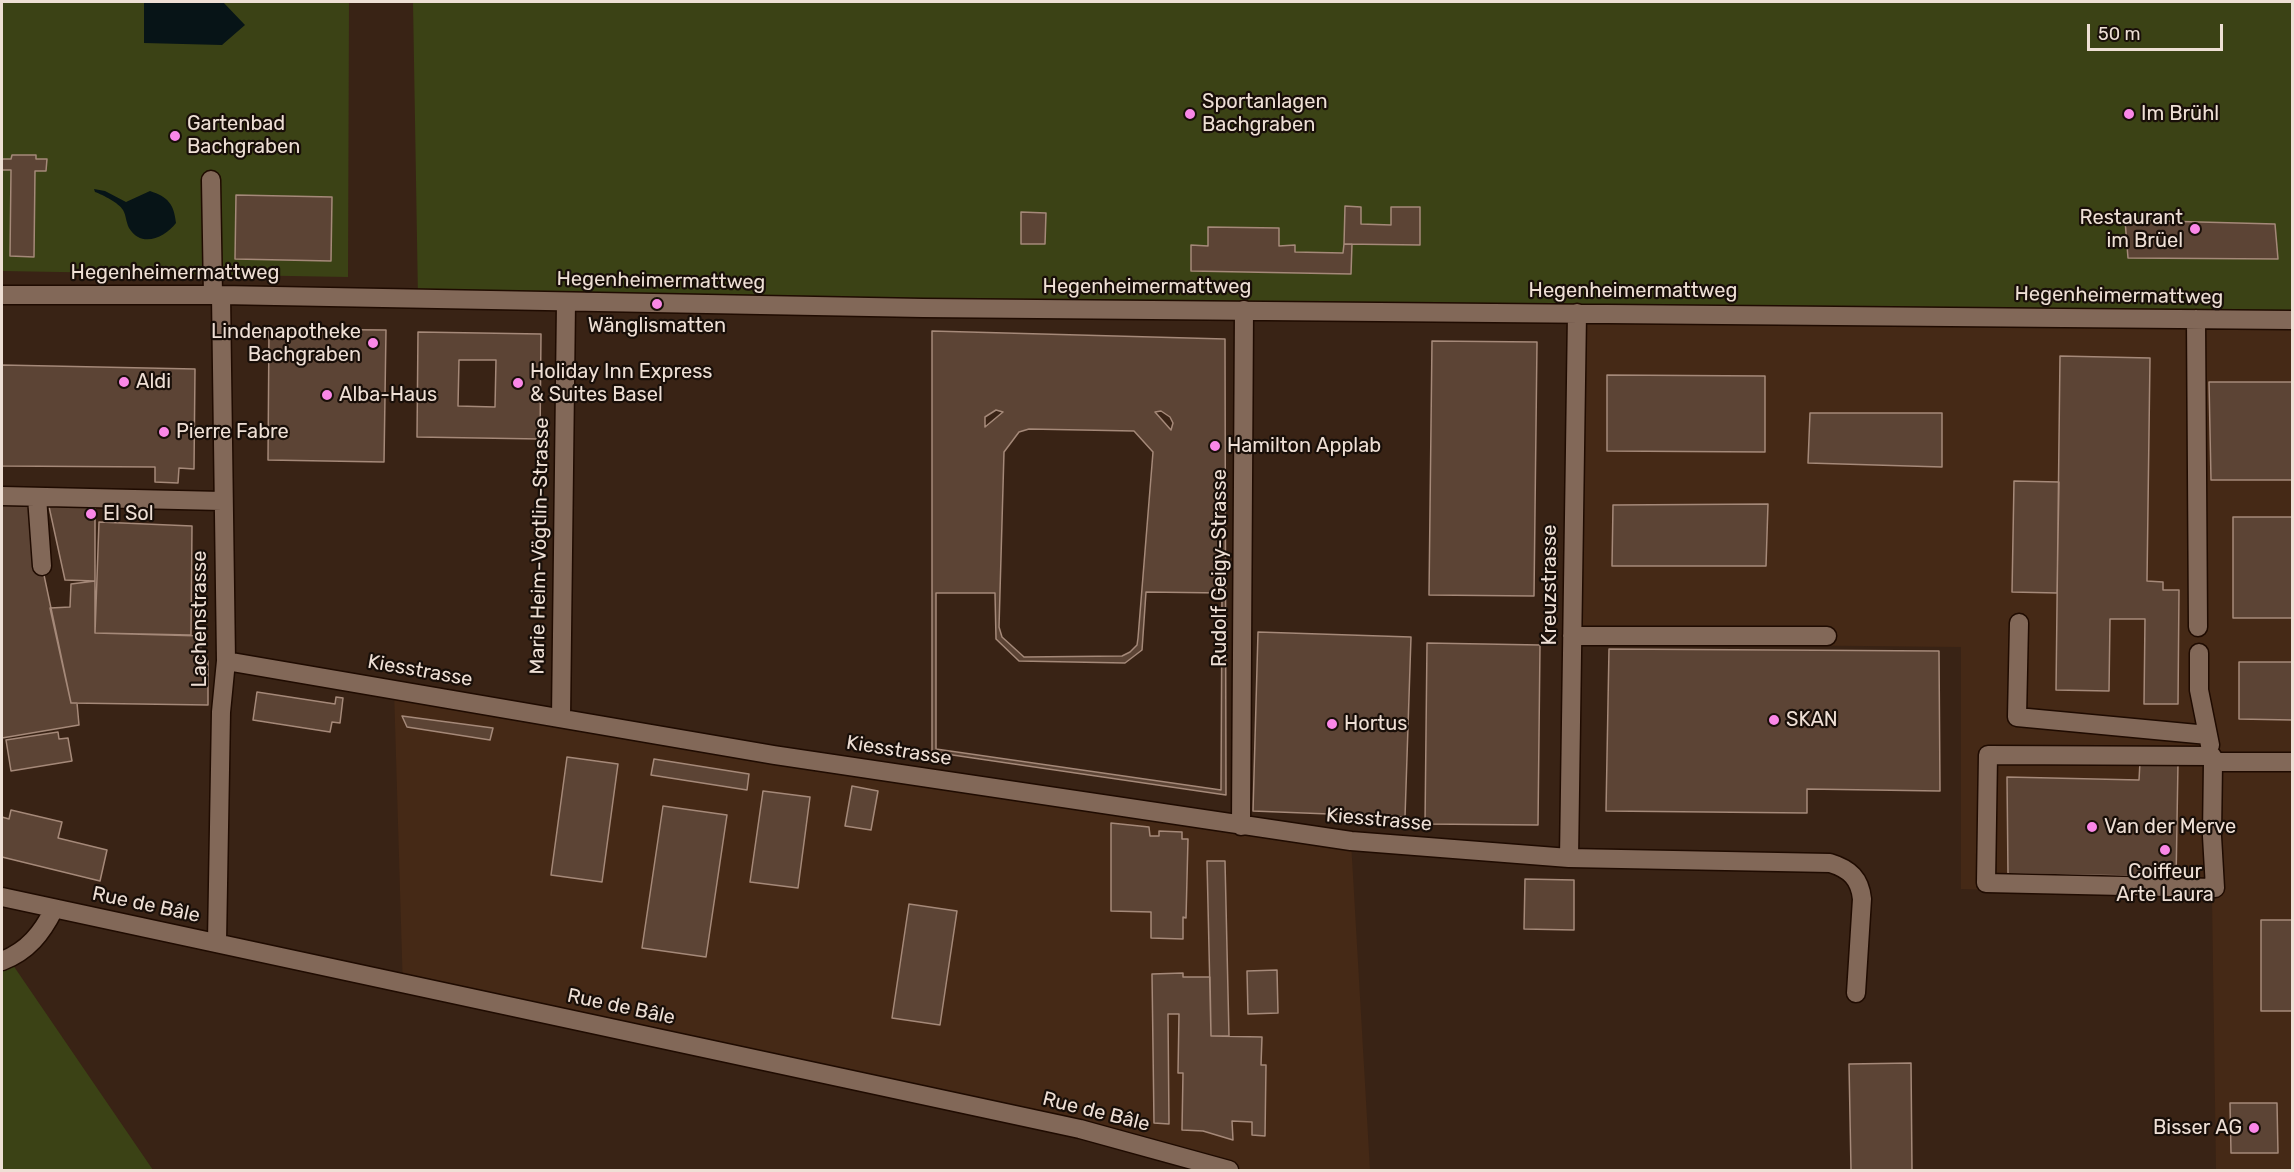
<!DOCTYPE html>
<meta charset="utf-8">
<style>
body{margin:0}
#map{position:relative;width:2294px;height:1172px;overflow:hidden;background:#392315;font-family:Rubik,sans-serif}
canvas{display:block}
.frame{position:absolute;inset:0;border:3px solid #eedfd5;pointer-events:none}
.scale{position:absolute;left:2087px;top:24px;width:136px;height:27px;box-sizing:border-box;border:3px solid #eedfd5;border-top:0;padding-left:8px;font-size:18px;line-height:21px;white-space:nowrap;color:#eedfd5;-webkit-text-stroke:4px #190f09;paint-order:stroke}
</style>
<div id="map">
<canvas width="2294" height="1172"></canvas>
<div class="frame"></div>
<div class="scale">50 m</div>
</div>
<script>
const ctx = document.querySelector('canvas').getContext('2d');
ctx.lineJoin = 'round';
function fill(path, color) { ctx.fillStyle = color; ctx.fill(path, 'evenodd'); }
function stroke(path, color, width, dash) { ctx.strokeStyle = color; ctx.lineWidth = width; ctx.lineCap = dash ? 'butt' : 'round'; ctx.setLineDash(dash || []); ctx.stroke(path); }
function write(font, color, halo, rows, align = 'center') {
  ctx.font = font + ' Rubik,sans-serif'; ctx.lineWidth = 4.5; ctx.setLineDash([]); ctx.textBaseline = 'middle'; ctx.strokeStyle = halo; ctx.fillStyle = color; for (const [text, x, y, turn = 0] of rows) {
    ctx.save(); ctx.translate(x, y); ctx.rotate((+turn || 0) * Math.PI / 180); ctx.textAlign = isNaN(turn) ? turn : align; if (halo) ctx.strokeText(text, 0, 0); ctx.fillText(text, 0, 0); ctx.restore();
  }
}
fill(new Path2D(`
 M 1577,313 L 2292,320 L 2292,1170 L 2216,1170 L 2212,896 L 1961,889 L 1961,647 L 1572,643 Z
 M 394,689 L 1351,841 L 1370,1170 L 1226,1170 L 403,991 Z`), '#452916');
fill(new Path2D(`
 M 2,2 L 349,2 L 348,277 L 2,271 Z
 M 413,2 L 2292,2 L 2292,320 L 418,299 Z
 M 2,949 L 153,1170 L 2,1170 Z`), '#3b4215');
fill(new Path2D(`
 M 144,2 L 223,2 L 245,25 L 222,45 L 144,43 Z
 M 94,189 L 105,191 L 126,202 L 150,191 C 168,197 174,204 176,223 C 165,237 142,249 129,228 C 126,222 126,215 123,210 C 119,203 103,195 95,192 Z`), '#071417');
const building = new Path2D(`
 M 12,155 L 36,155 L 36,159 L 47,159 L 46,171 L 35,171 L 34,257 L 10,256 L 11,170 L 2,170 L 2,159 L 11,159 Z
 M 236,195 L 332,197 L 331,261 L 235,259 Z
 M 1345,206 L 1361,207 L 1361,224 L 1391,225 L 1391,207 L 1420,207 L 1420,245 L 1344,244 Z
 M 1021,212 L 1046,213 L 1045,244 L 1021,244 Z
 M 2125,220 L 2275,224 L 2278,259 L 2128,258 Z
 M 1208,227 L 1279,228 L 1279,246 L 1295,245 L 1295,252 L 1343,253 L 1344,244 L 1352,244 L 1351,274 L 1191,271 L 1191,245 L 1208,246 Z
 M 269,329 L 386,330 L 384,462 L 268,460 Z
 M 932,331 L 1225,339 L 1226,795 L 932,752 ZM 996,410 L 1003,412 L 985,427 L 985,417 ZM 1161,411 L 1170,417 L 1173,423 L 1171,430 L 1155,412 ZM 1029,429 L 1134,431 L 1153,452 L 1138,638 L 1137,645 L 1130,652 L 1122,656 L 1024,657 L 1002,637 L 999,627 L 1004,452 L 1019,432 Z
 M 418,332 L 541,334 L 540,439 L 417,437 ZM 459,360 L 496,360 L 495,407 L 458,406 Z
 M 1432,341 L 1537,342 L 1534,596 L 1429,595 Z
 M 2060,356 L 2150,358 L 2147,581 L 2163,582 L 2163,590 L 2179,590 L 2178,704 L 2144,704 L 2145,619 L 2110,619 L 2109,691 L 2056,690 Z
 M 2,365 L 195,369 L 194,469 L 179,468 L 178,483 L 155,482 L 155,467 L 2,466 Z
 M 1607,375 L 1765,376 L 1765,452 L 1607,451 Z
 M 2209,382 L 2292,382 L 2292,480 L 2211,480 Z
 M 1810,413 L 1942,413 L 1942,467 L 1808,463 Z
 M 2014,481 L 2059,482 L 2057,593 L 2012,592 Z
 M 48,502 L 95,504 L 95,581 L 65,580 Z
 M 2,504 L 29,504 L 71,703 L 77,703 L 79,725 L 2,738 Z
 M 1768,504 L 1766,566 L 1612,566 L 1613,505 Z
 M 2233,517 L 2292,517 L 2292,618 L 2233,618 Z
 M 99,522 L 192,526 L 191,635 L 95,633 Z
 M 95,581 L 95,633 L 202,636 L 200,659 L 208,661 L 208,705 L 71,703 L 50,608 L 70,607 L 71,584 Z
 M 1146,592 L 1222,593 L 1221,790 L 936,749 L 936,593 L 995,593 L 996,639 L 1019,661 L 1125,663 L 1142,650 Z
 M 1258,632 L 1411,637 L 1405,817 L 1253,811 Z
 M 1427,643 L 1540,645 L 1538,825 L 1425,824 Z
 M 1609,649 L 1939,651 L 1940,791 L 1807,789 L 1807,813 L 1606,811 Z
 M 2239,662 L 2292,662 L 2292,720 L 2239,719 Z
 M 257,692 L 335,704 L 336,697 L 343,698 L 340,723 L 332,722 L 330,732 L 253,720 Z
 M 402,716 L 493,728 L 490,740 L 407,727 Z
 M 58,732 L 59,739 L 68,738 L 72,761 L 11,771 L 6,740 Z
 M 567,757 L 618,764 L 602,882 L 551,875 Z
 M 654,759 L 749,774 L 747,790 L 651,775 Z
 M 2140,762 L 2178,763 L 2176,882 L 2135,881 L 2135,876 L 2008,874 L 2007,777 L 2139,780 Z
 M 852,786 L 878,791 L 871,830 L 845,826 Z
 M 763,791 L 810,797 L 798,888 L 750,882 Z
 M 663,806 L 727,815 L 706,957 L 642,948 Z
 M 11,810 L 62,822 L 58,838 L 107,850 L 100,881 L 2,857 L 2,817 L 9,819 Z
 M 1111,823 L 1149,827 L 1150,836 L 1159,836 L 1159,831 L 1182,832 L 1182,839 L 1188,839 L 1186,918 L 1183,917 L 1183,939 L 1151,938 L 1151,912 L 1111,911 Z
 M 1207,861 L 1225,861 L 1229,1036 L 1211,1036 Z
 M 1525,879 L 1574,880 L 1574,930 L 1524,929 Z
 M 909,904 L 957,911 L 940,1025 L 892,1018 Z
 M 2261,920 L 2292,920 L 2292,1011 L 2261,1011 Z
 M 1277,970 L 1278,1013 L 1248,1014 L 1247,971 Z
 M 1183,973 L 1183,977 L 1210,977 L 1211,1036 L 1262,1037 L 1261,1065 L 1266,1065 L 1265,1136 L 1252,1135 L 1252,1122 L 1232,1121 L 1233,1140 L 1203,1131 L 1182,1130 L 1183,1073 L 1178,1073 L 1179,1014 L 1168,1014 L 1169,1124 L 1154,1123 L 1152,974 Z
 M 1911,1063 L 1912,1170 L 1851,1170 L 1849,1064 Z
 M 2230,1103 L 2277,1103 L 2278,1153 L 2231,1153 Z`);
fill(building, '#5c4435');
stroke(building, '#a58979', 1.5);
const minor = new Path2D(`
 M 211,180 L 213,295
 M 2,295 L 221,295 L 923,308 L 2292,320
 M 2196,319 L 2198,627
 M 2,496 L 222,501
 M 37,497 L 42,566
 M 2019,623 L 2017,717 L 2208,735
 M 1572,636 L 1827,636
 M 2199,653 L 2199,690 L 2210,745
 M 226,661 L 774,755 L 1351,841 L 1569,858 L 1830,863 C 1850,869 1860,879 1862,899 L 1856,993
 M 561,718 L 566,302
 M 2212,756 L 1988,755 L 1986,883 L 2215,888 L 2212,836 L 2213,762 L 2292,762
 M 1241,826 L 1244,310
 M 1569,858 L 1577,313
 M 2,897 L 1080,1129 L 1229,1170
 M 217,942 L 221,712 L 226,661 L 221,295
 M 2,961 C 28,951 42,933 54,909`);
stroke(minor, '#1f0b01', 21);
stroke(minor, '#826858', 18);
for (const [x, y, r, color] of [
 [1190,114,6,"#fa87e7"],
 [2129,114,6,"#fa87e7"],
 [175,136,6,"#fa87e7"],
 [2195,229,6,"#fa87e7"],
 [657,304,6,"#fa87e7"],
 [373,343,6,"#fa87e7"],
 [124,382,6,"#fa87e7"],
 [518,383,6,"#fa87e7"],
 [327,395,6,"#fa87e7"],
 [164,432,6,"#fa87e7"],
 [1215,446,6,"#fa87e7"],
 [91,514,6,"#fa87e7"],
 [1774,720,6,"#fa87e7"],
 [1332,724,6,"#fa87e7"],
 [2092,827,6,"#fa87e7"],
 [2165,850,6,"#fa87e7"],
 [2254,1128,6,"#fa87e7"]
]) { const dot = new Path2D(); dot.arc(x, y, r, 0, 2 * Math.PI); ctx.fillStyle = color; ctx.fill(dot); stroke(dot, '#190f09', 2); }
write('20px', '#eedfd5', '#190f09', [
 ["Sportanlagen",1202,102],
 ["Bachgraben",1202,125],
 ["Im Brühl",2141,114],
 ["Gartenbad",187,124],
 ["Bachgraben",187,147],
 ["Restaurant",2183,218,"right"],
 ["im Brüel",2183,241,"right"],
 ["Wänglismatten",657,326,"center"],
 ["Lindenapotheke",361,332,"right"],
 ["Bachgraben",361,355,"right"],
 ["Holiday Inn Express",530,372],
 ["& Suites Basel",530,395],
 ["Aldi",136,382],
 ["Alba-Haus",339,395],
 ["Pierre Fabre",176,432],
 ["Hamilton Applab",1227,446],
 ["El Sol",103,514],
 ["SKAN",1786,720],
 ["Hortus",1344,724],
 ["Van der Merve",2104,827],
 ["Coiffeur",2165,872,"center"],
 ["Arte Laura",2165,895,"center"],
 ["Bisser AG",2242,1128,"right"]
], 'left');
write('20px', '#eedfd5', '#190f09', [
 ["Hegenheimermattweg",175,273],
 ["Hegenheimermattweg",661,281,1],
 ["Hegenheimermattweg",1147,287],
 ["Hegenheimermattweg",1633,291],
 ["Hegenheimermattweg",2119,296,1],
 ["Marie Heim-Vögtlin-Strasse",540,546,-89],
 ["Rudolf Geigy-Strasse",1220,568,-90],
 ["Kreuzstrasse",1550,585,-90],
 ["Lachenstrasse",200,619,-90],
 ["Kiesstrasse",420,671,10],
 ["Kiesstrasse",899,751,9],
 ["Kiesstrasse",1379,820,5],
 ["Rue de Bâle",146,905,12],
 ["Rue de Bâle",621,1007,12],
 ["Rue de Bâle",1096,1112,14]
]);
</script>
